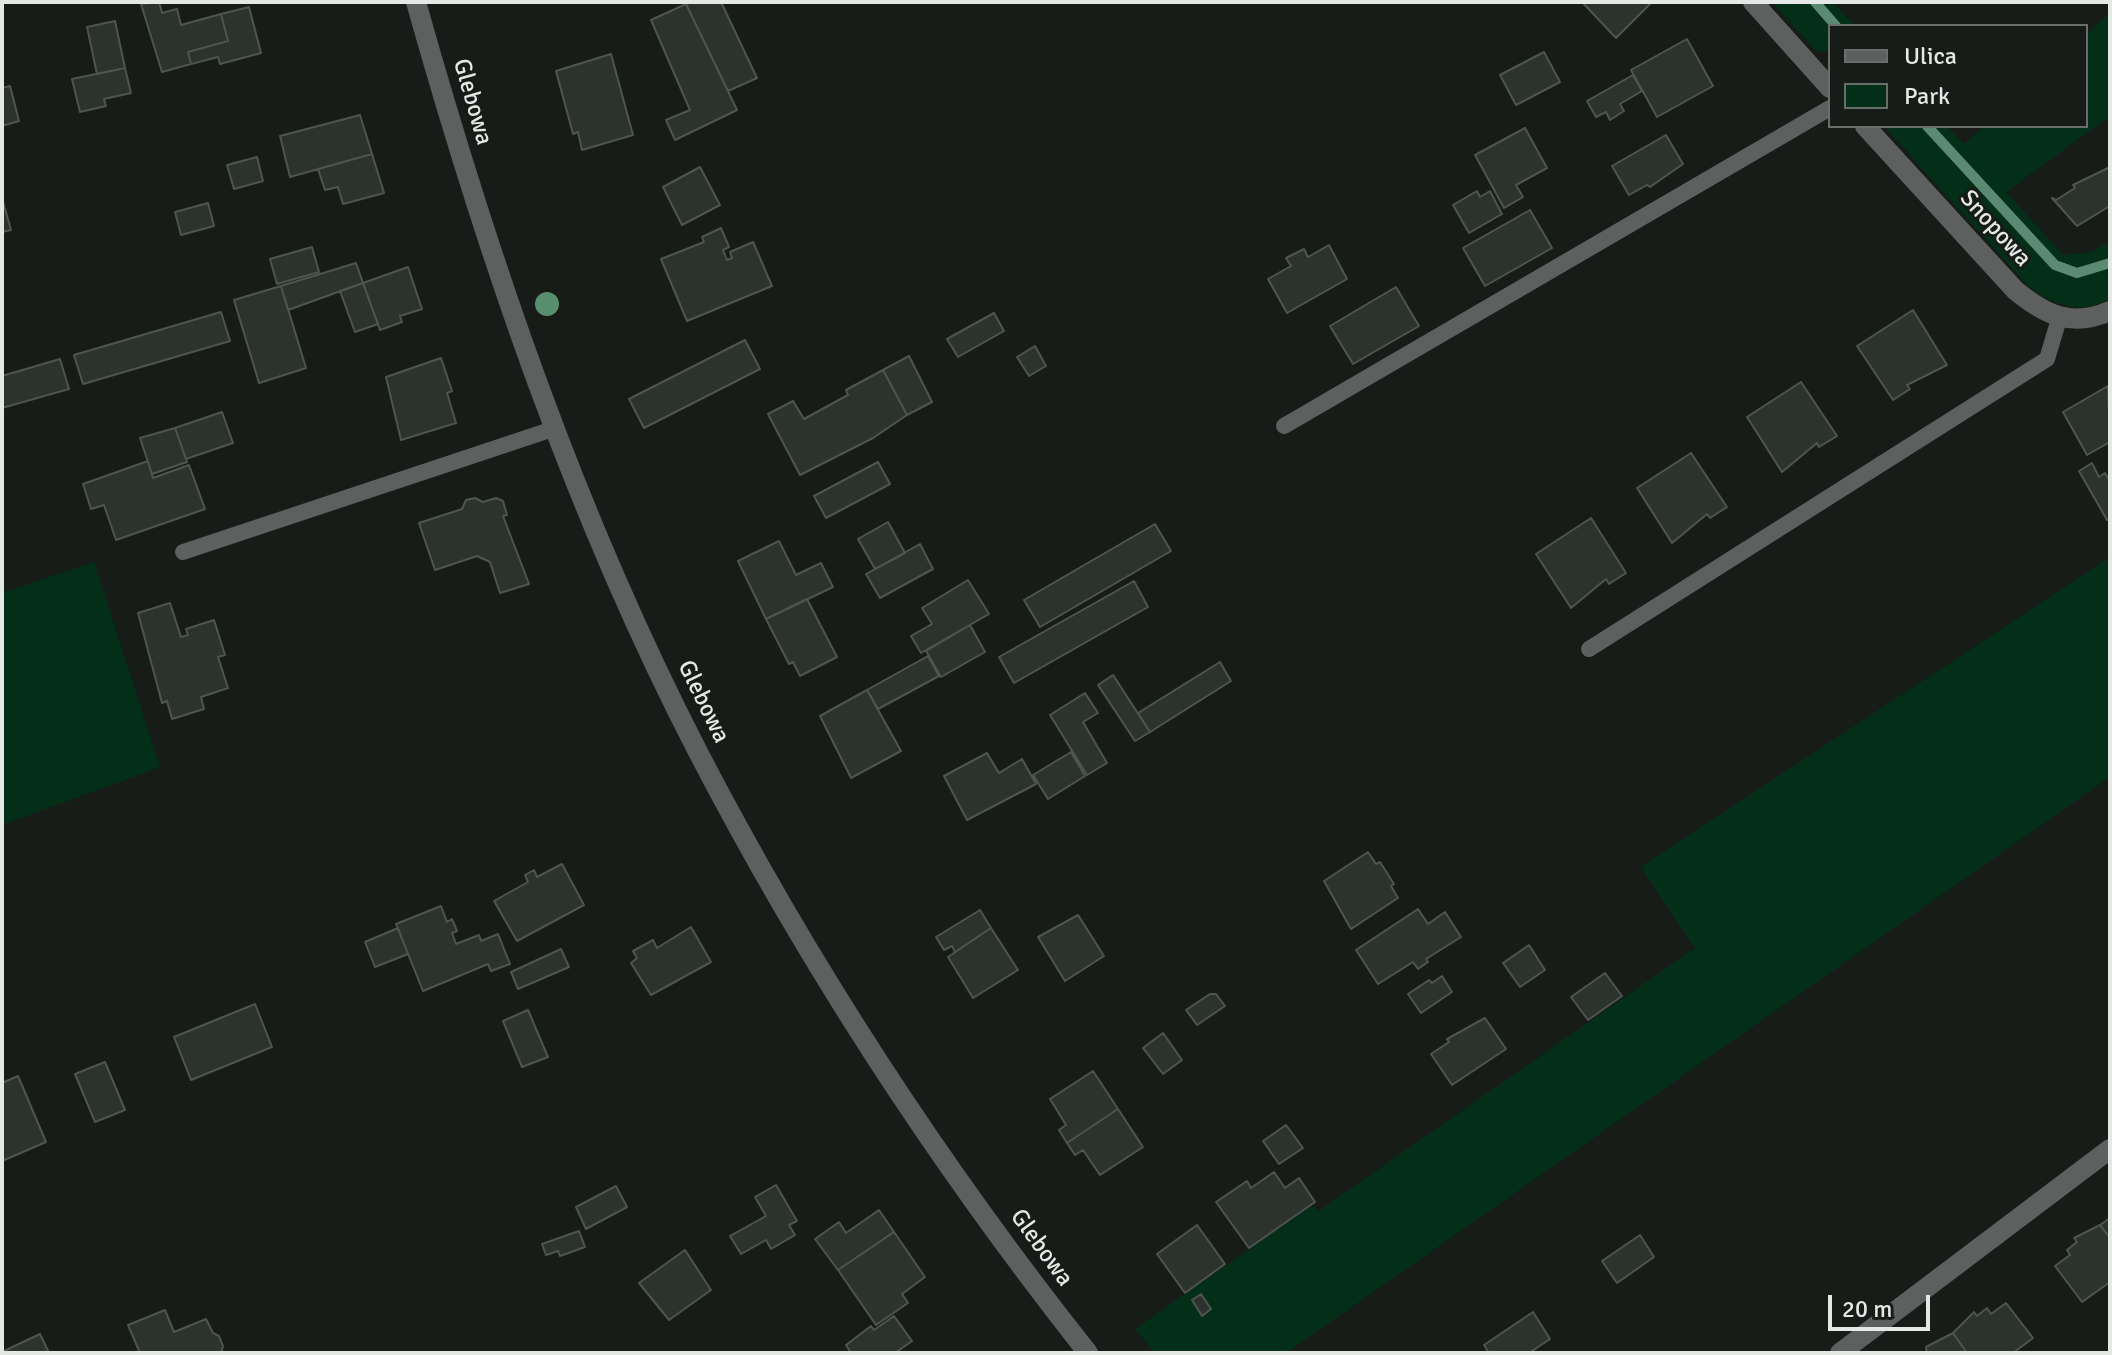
<!DOCTYPE html>
<style>
body{margin:0}
#map{position:relative;width:2112px;height:1355px;overflow:hidden;background:#171c19;font-family:Signika,sans-serif}
canvas{display:block}
.frame{position:absolute;inset:0;border:4px solid #e5e9e6;pointer-events:none}
.legend{position:absolute;left:1828px;top:24px;width:260px;height:104px;box-sizing:border-box;background:#171c19;border:2px solid #696e6b;margin:0;padding:10px 14px;list-style:none;font-size:24px;color:#e5e9e6}
.legend li{display:flex;align-items:center;gap:16px;height:40px}
.legend b{width:40px;border:2px solid #696e6b}
.scale{position:absolute;left:1828px;top:1295px;width:102px;height:36px;box-sizing:border-box;border:4px solid #e5e9e6;border-top:0;padding-left:10px;font-size:24px;line-height:28px;white-space:nowrap;color:#e5e9e6;-webkit-text-stroke:6px #171c19;paint-order:stroke}
</style>
<div id="map">
<canvas width="2112" height="1355"></canvas>
<div class="frame"></div>
<ul class="legend">
<li><b style="height:10px;background:#5d605e"></b>Ulica</li>
<li><b style="height:22px;background:#032f19"></b>Park</li>
</ul>
<div class="scale">20 m</div>
</div>
<script>
const ctx = document.querySelector('canvas').getContext('2d');
ctx.lineJoin = 'round';
function fill(path, color) { ctx.fillStyle = color; ctx.fill(path, 'evenodd'); }
function stroke(path, color, width, dash) { ctx.strokeStyle = color; ctx.lineWidth = width; ctx.lineCap = dash ? 'butt' : 'round'; ctx.setLineDash(dash || []); ctx.stroke(path); }
function write(font, color, halo, rows, align = 'center') {
  ctx.font = font + ' Signika,sans-serif'; ctx.lineWidth = 6; ctx.setLineDash([]); ctx.textBaseline = 'middle'; ctx.strokeStyle = halo; ctx.fillStyle = color; for (const [text, x, y, turn = 0] of rows) {
    ctx.save(); ctx.translate(x, y); ctx.rotate((+turn || 0) * Math.PI / 180); ctx.textAlign = isNaN(turn) ? turn : align; if (halo) ctx.strokeText(text, 0, 0); ctx.fillText(text, 0, 0); ctx.restore();
  }
}
fill(new Path2D(`
 M 1772,2 L 1833,2 L 1855,26 L 1830,26 L 1830,50 L 1817,52 Z
 M 2110,13 L 2110,116 L 2006,192 L 2063,255 L 2091,252 L 2110,241 L 2110,299 C 2079,315 2054,305 2028,286 L 1884,126 L 1947,126 L 1964,144 L 1985,126 L 2086,126 L 2086,34 Z
 M 2110,557 L 2110,777 L 1286,1353 L 1155,1353 L 1135,1329 L 1313,1205 L 1317,1212 L 1695,948 L 1641,867 Z
 M 94,562 L 160,767 L 2,825 L 2,593 Z`), '#032f19');
stroke(new Path2D(`
 M 1815,2 L 1836,26
 M 1927,126 L 2055,265 L 2077,273 L 2110,263`), '#5a8a71', 10);
const building = new Path2D(`
 M 159,2 L 162,13 L 177,9 L 181,25 L 221,14 L 228,41 L 188,52 L 191,64 L 162,72 L 141,4 Z
 M 691,2 L 721,2 L 757,78 L 728,91 L 686,4 Z
 M 1582,2 L 1650,2 L 1651,3 L 1616,38 Z
 M 686,4 L 737,110 L 675,140 L 666,120 L 690,110 L 651,20 Z
 M 249,7 L 261,53 L 220,64 L 218,57 L 191,64 L 188,52 L 228,41 L 221,14 Z
 M 115,21 L 125,68 L 97,74 L 87,27 Z
 M 1687,39 L 1713,86 L 1657,117 L 1631,70 Z
 M 1544,52 L 1560,82 L 1516,105 L 1500,75 Z
 M 611,54 L 633,135 L 582,150 L 578,132 L 573,134 L 556,71 Z
 M 125,68 L 131,93 L 104,99 L 106,106 L 80,112 L 72,79 Z
 M 1633,75 L 1642,91 L 1620,104 L 1624,111 L 1610,120 L 1606,112 L 1596,117 L 1587,101 Z
 M 10,86 L 19,121 L 2,126 L 2,88 Z
 M 360,115 L 372,154 L 290,177 L 280,136 Z
 M 1525,128 L 1547,168 L 1516,185 L 1523,197 L 1504,208 L 1475,155 Z
 M 1666,135 L 1683,164 L 1650,187 L 1647,185 L 1629,195 L 1612,166 Z
 M 372,154 L 384,193 L 343,204 L 338,187 L 325,190 L 318,169 Z
 M 257,157 L 263,181 L 234,189 L 227,165 Z
 M 700,167 L 720,205 L 682,225 L 663,187 Z
 M 2110,167 L 2110,206 L 2077,226 L 2052,198 L 2056,200 L 2075,188 L 2073,185 Z
 M 1477,191 L 1480,197 L 1490,191 L 1502,214 L 1469,233 L 1453,205 Z
 M 2,198 L 11,230 L 2,232 Z
 M 208,203 L 214,226 L 181,235 L 175,212 Z
 M 1530,210 L 1552,248 L 1485,286 L 1463,248 Z
 M 721,228 L 729,247 L 723,250 L 727,260 L 732,258 L 730,252 L 753,242 L 772,286 L 687,321 L 661,259 L 704,242 L 702,237 Z
 M 1329,245 L 1347,279 L 1287,313 L 1268,279 L 1291,266 L 1286,258 L 1304,249 L 1308,257 Z
 M 312,247 L 319,272 L 277,284 L 270,259 Z
 M 356,263 L 363,283 L 288,310 L 281,286 Z
 M 408,267 L 422,309 L 400,316 L 402,322 L 380,330 L 363,283 Z
 M 363,283 L 378,324 L 355,332 L 340,291 Z
 M 281,286 L 306,368 L 259,383 L 234,300 Z
 M 1396,287 L 1419,326 L 1353,364 L 1330,326 Z
 M 1913,310 L 1947,365 L 1907,385 L 1910,389 L 1893,400 L 1857,346 Z
 M 221,312 L 230,341 L 83,384 L 74,355 Z
 M 994,313 L 1004,331 L 958,357 L 947,339 Z
 M 745,340 L 760,369 L 644,428 L 629,399 Z
 M 1035,346 L 1046,366 L 1029,376 L 1017,357 Z
 M 909,356 L 932,402 L 907,415 L 883,370 Z
 M 441,358 L 452,391 L 447,393 L 456,423 L 401,440 L 386,377 Z
 M 60,359 L 69,389 L 2,408 L 2,376 Z
 M 883,370 L 907,415 L 873,438 L 800,475 L 768,414 L 793,401 L 804,419 L 848,395 L 846,390 Z
 M 1801,382 L 1837,436 L 1819,447 L 1817,443 L 1782,472 L 1747,417 Z
 M 2108,386 L 2110,442 L 2087,455 L 2063,412 Z
 M 222,412 L 233,443 L 186,459 L 175,428 Z
 M 175,428 L 187,462 L 152,474 L 140,438 Z
 M 1691,453 L 1727,507 L 1710,518 L 1707,514 L 1672,543 L 1637,488 Z
 M 148,461 L 153,478 L 189,465 L 205,509 L 116,540 L 104,505 L 91,509 L 83,484 Z
 M 878,462 L 890,484 L 826,518 L 814,496 Z
 M 2092,463 L 2099,477 L 2105,473 L 2110,481 L 2110,519 L 2107,520 L 2079,471 Z
 M 475,498 L 483,502 L 496,498 L 503,501 L 507,515 L 503,516 L 529,584 L 500,593 L 490,562 L 477,556 L 435,570 L 419,523 L 462,509 L 466,500 Z
 M 1591,518 L 1626,573 L 1609,584 L 1606,579 L 1571,608 L 1536,554 Z
 M 888,522 L 905,553 L 875,569 L 858,539 Z
 M 1155,524 L 1171,551 L 1040,627 L 1024,600 Z
 M 779,541 L 796,575 L 821,563 L 833,587 L 766,619 L 738,561 Z
 M 920,544 L 933,569 L 880,598 L 866,574 Z
 M 968,580 L 989,614 L 921,653 L 911,636 L 932,624 L 922,608 Z
 M 1134,581 L 1148,607 L 1014,683 L 999,657 Z
 M 807,599 L 837,657 L 800,676 L 793,662 L 789,664 L 766,619 Z
 M 170,603 L 181,637 L 188,635 L 186,629 L 214,620 L 225,655 L 218,657 L 228,688 L 201,697 L 204,709 L 172,719 L 167,701 L 162,703 L 138,613 Z
 M 970,625 L 985,652 L 941,677 L 926,651 Z
 M 928,656 L 939,676 L 878,709 L 867,690 Z
 M 1220,662 L 1231,681 L 1150,732 L 1138,713 Z
 M 1113,675 L 1150,732 L 1135,741 L 1098,685 Z
 M 867,690 L 901,751 L 851,778 L 820,716 Z
 M 1085,693 L 1098,713 L 1083,722 L 1107,763 L 1087,775 L 1050,715 Z
 M 1071,752 L 1085,776 L 1048,799 L 1033,775 Z
 M 987,753 L 999,773 L 1022,759 L 1036,784 L 967,820 L 944,776 Z
 M 1368,852 L 1376,864 L 1380,862 L 1394,884 L 1391,886 L 1398,898 L 1351,929 L 1324,881 Z
 M 562,864 L 584,905 L 517,941 L 494,901 L 528,882 L 525,875 L 534,870 L 537,877 Z
 M 441,906 L 447,922 L 452,919 L 457,931 L 452,933 L 456,944 L 479,935 L 481,941 L 498,934 L 510,964 L 491,971 L 488,964 L 423,991 L 396,924 Z
 M 1418,909 L 1428,924 L 1445,912 L 1461,937 L 1426,959 L 1428,962 L 1418,969 L 1413,962 L 1378,984 L 1356,950 Z
 M 980,910 L 991,928 L 955,952 L 952,946 L 944,950 L 936,937 Z
 M 1078,915 L 1104,956 L 1065,981 L 1038,937 Z
 M 691,927 L 711,962 L 651,995 L 631,963 L 637,958 L 633,951 L 653,940 L 657,948 Z
 M 398,928 L 408,954 L 375,967 L 365,942 Z
 M 991,928 L 1018,970 L 973,998 L 948,957 Z
 M 1529,945 L 1545,970 L 1520,987 L 1503,963 Z
 M 561,949 L 569,967 L 518,989 L 511,972 Z
 M 1605,973 L 1622,996 L 1588,1020 L 1571,997 Z
 M 1442,976 L 1452,992 L 1421,1013 L 1408,994 L 1429,980 L 1432,983 Z
 M 1210,994 L 1216,994 L 1225,1006 L 1197,1025 L 1186,1010 Z
 M 255,1004 L 272,1047 L 191,1080 L 174,1037 Z
 M 528,1010 L 548,1057 L 522,1067 L 503,1021 Z
 M 1485,1018 L 1506,1049 L 1452,1085 L 1431,1054 L 1449,1042 L 1447,1039 Z
 M 1163,1033 L 1182,1060 L 1163,1074 L 1143,1048 Z
 M 105,1062 L 125,1110 L 95,1122 L 75,1074 Z
 M 1093,1071 L 1118,1109 L 1067,1143 L 1059,1130 L 1066,1125 L 1050,1099 Z
 M 18,1076 L 46,1142 L 2,1161 L 2,1083 Z
 M 1118,1109 L 1143,1147 L 1100,1175 L 1083,1150 L 1075,1155 L 1067,1143 Z
 M 1286,1125 L 1303,1148 L 1279,1164 L 1263,1141 Z
 M 1274,1172 L 1285,1188 L 1299,1178 L 1315,1202 L 1249,1248 L 1216,1202 L 1247,1181 L 1251,1188 Z
 M 776,1185 L 797,1221 L 789,1225 L 795,1235 L 771,1249 L 766,1240 L 741,1254 L 730,1236 L 766,1216 L 755,1197 Z
 M 616,1186 L 627,1207 L 586,1229 L 576,1207 Z
 M 879,1210 L 894,1232 L 838,1270 L 815,1239 L 839,1222 L 846,1233 Z
 M 2110,1218 L 2110,1238 L 2100,1225 Z
 M 1197,1225 L 1225,1264 L 1185,1293 L 1157,1254 Z
 M 2100,1225 L 2110,1238 L 2110,1282 L 2082,1302 L 2055,1266 L 2070,1255 L 2067,1250 L 2077,1242 L 2074,1238 Z
 M 579,1231 L 585,1247 L 560,1256 L 558,1251 L 546,1255 L 542,1244 Z
 M 894,1232 L 925,1277 L 902,1294 L 908,1303 L 876,1325 L 838,1270 Z
 M 1640,1235 L 1654,1257 L 1617,1283 L 1602,1261 Z
 M 685,1250 L 711,1290 L 669,1320 L 639,1283 Z
 M 1201,1294 L 1211,1309 L 1202,1316 L 1192,1300 Z
 M 2006,1303 L 2033,1338 L 2013,1353 L 1967,1353 L 1953,1333 L 1974,1312 L 1977,1316 L 1987,1308 L 1991,1314 Z
 M 165,1310 L 174,1332 L 206,1319 L 213,1333 L 219,1336 L 223,1346 L 221,1353 L 140,1353 L 128,1325 Z
 M 1533,1312 L 1550,1339 L 1529,1353 L 1489,1353 L 1484,1345 Z
 M 894,1316 L 912,1341 L 895,1353 L 851,1353 L 846,1345 L 871,1326 L 874,1330 Z
 M 1953,1333 L 1967,1353 L 1927,1353 L 1926,1347 Z
 M 40,1334 L 49,1353 L 5,1353 L 4,1351 Z`);
fill(building, '#2c322e');
stroke(building, '#4e5550', 2);
stroke(new Path2D(`
 M 1284,426 L 1830,108
 M 183,552 L 556,428
 M 1589,649 L 2047,359 L 2059,319`), '#5d605e', 16);
stroke(new Path2D(`
 M 416,2 C 488,258 575,514 698,752 C 808,964 940,1166 1088,1353
 M 1753,2 L 1830,88
 M 1865,126 L 2015,290 C 2045,315 2072,328 2110,311
 M 1840,1353 L 2110,1149`), '#5d605e', 20);
ctx.fillStyle = '#588d6d';
for (const [x, y] of [
 [547,304]
]) { ctx.beginPath(); ctx.arc(x, y, 12, 0, 2 * Math.PI); ctx.fill(); }
write('24px', '#e5e9e6', '#171c19', [
 ["Glebowa",472,102,74],
 ["Snopowa",1995,229,48],
 ["Glebowa",703,702,64],
 ["Glebowa",1041,1248,54]
]);
</script>
